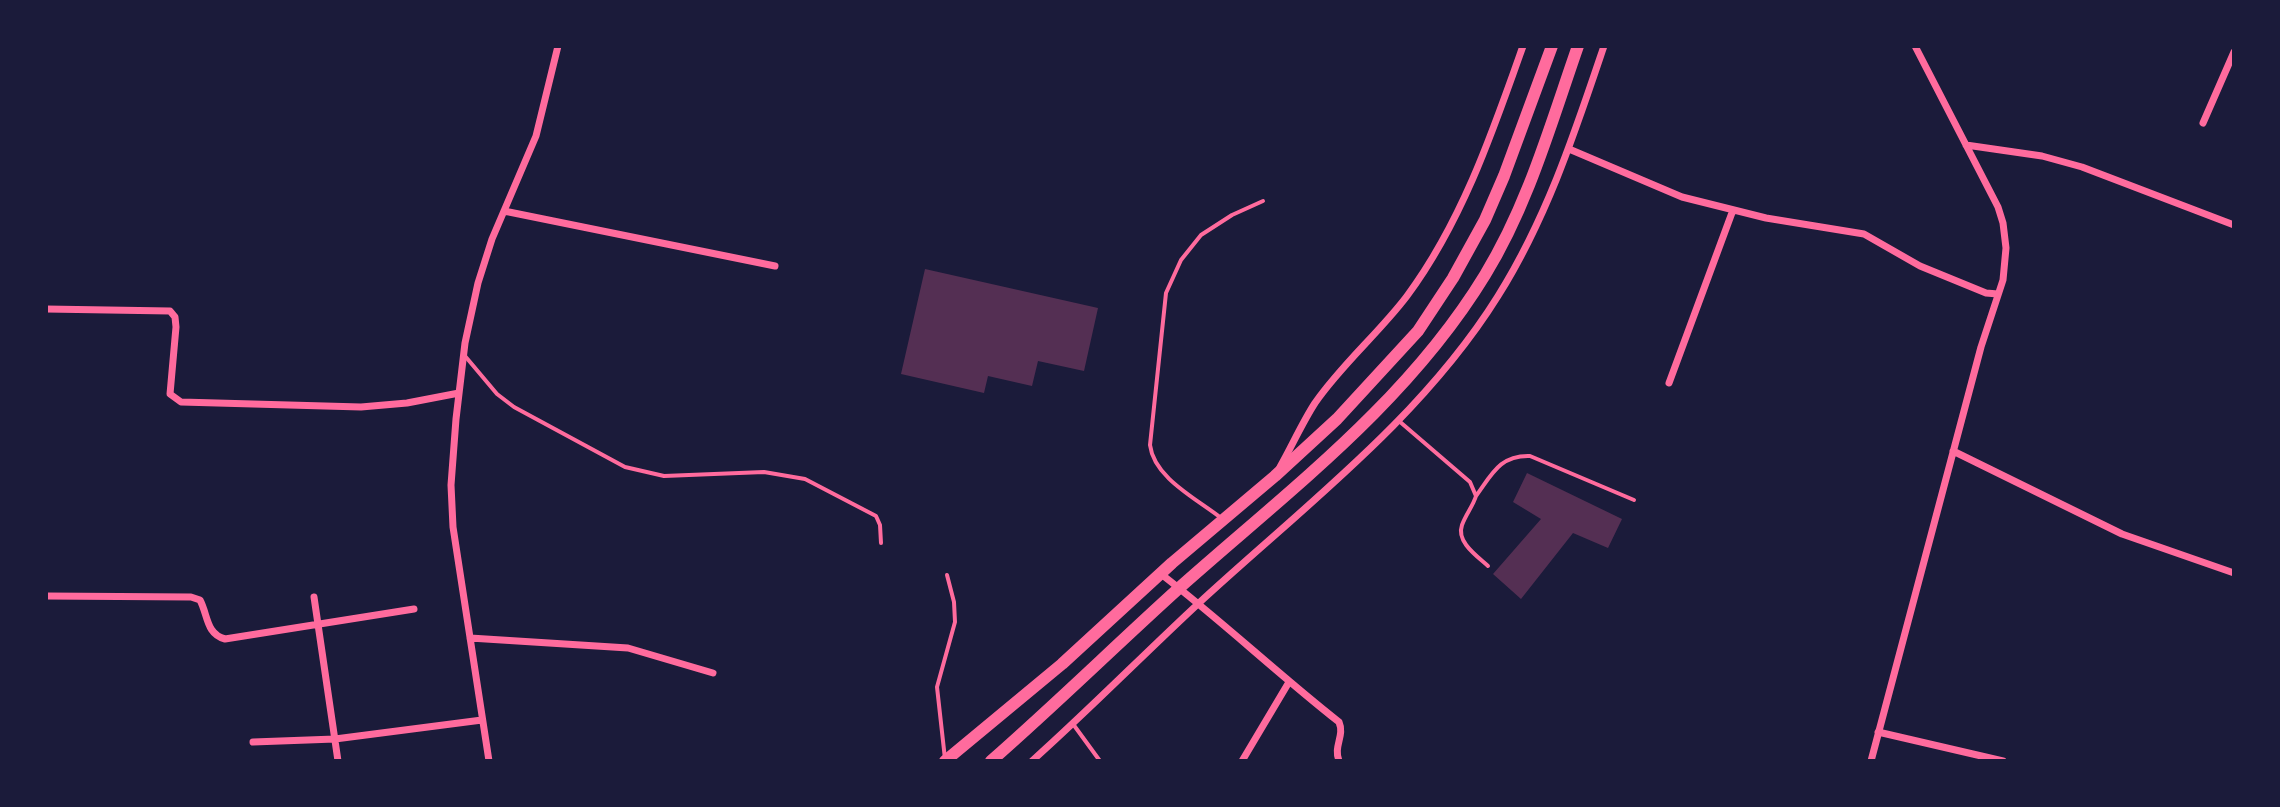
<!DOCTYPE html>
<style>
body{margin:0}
#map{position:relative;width:2280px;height:807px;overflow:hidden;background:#1b1b3a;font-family:Georgia,serif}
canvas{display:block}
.frame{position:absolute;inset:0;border:48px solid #1b1b3a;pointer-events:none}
</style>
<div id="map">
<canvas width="2280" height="807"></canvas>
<div class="frame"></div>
</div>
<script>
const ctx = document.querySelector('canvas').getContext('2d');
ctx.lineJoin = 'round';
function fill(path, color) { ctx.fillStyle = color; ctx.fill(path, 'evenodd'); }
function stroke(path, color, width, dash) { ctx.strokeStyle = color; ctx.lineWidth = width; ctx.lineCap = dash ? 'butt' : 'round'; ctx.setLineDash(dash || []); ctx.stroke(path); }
fill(new Path2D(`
 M 925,269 L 1098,308 L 1084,371 L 1038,361 L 1032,386 L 988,376 L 984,393 L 901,374 Z
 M 1527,473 L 1622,519 L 1608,548 L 1573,533 L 1521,599 L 1493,574 L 1541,519 L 1513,502 Z`), '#542f53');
stroke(new Path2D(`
 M 465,356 L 497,394 L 514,407 L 625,467 L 664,476 L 764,472 L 805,479 L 876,516 L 880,525 L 881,543
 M 1399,421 L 1470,482 L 1476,496 C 1473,506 1466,514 1462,525 C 1456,542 1477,556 1488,566
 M 1476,496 C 1492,474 1500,455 1530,456 L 1634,500
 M 1221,518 C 1197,499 1154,478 1150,445 L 1166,293 L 1181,260 L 1201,235 L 1232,215 L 1263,201
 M 1073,724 L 1100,761
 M 945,759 L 937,687 L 955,622 L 954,602 L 947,575`), '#ff6b9d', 4);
stroke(new Path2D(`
 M 2203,123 L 2234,52
 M 1966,145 L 2042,156 L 2082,167 L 2234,225
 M 1569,149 L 1682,197 L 1766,218 L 1864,234 L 1920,266 L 1986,293 L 1998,294
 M 504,211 L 775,266
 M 46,309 L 170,311 L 175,317 L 176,327 L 170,394 L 181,402 L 361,407 L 407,403 L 459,393
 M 1669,383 L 1733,210
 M 1953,451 L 2122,534 L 2234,573
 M 1280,467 C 1292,446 1302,423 1315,403 C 1342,364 1379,333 1407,296 C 1462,222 1493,131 1523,46
 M 1161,574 C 1222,621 1278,674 1339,722 C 1345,736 1333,746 1339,761
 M 46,596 L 191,597 L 200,600 C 208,615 206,634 225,639 L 414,609
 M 314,597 L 338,761
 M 470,638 L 628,648 L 713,673
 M 1878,732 L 2003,761
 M 253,742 L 335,739 L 482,720
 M 489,761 L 453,527 L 451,485 L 456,419 L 465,343 L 478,283 L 492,239 L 536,136 L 558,46
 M 1032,761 C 1089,710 1143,655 1199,603 C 1303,507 1422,418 1498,296 C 1547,218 1575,132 1604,46
 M 1242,761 L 1289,682
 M 1871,761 L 1981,347 L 2003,280 L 2006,248 L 2003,223 L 1998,207 L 1915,46`), '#ff6b9d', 7);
stroke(new Path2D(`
 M 945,761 L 1062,664 L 1172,563 L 1275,476 L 1337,419 L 1418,331 L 1453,278 L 1485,220 L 1504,176 L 1552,46
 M 991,761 C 1055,705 1115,646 1178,589 C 1288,491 1407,403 1485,275 C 1528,205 1551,123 1578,46`), '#ff6b9d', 12);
</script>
